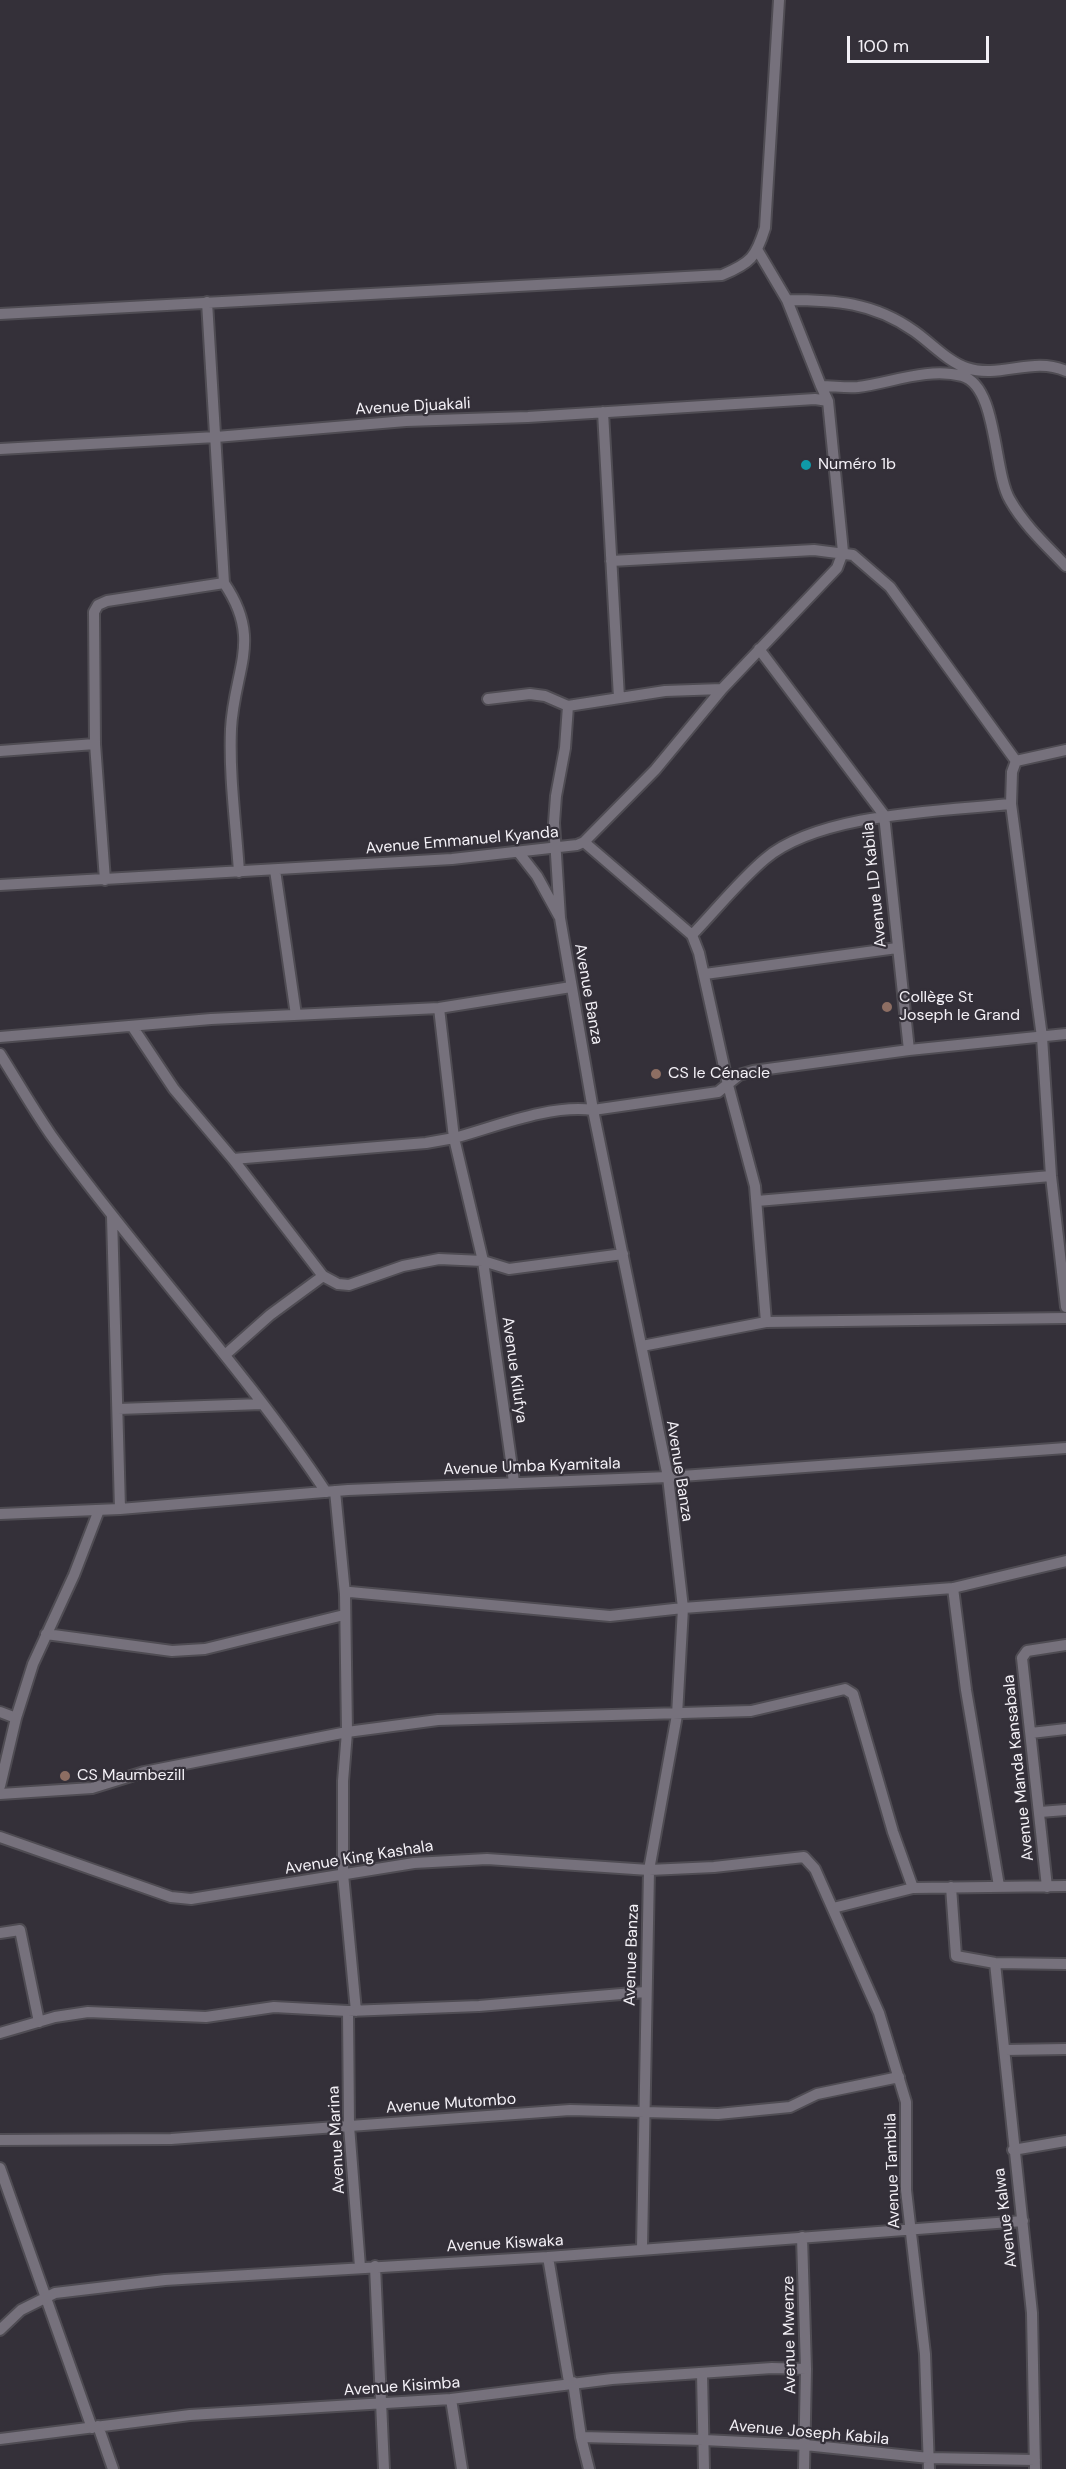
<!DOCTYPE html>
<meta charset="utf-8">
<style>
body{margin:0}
#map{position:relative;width:1066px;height:2469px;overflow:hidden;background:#343039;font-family:"DM Sans",sans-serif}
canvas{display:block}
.scale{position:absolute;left:847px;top:36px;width:142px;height:27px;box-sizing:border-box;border:3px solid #f3f0f6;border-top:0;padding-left:8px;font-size:18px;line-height:21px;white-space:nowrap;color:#f3f0f6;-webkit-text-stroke:4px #343039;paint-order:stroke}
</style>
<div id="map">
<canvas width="1066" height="2469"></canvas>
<div class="scale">100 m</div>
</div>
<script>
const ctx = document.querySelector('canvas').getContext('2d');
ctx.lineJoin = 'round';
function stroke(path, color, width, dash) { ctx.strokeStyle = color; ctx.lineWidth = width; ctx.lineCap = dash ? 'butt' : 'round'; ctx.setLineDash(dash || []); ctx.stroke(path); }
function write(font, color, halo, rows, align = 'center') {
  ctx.font = font + ' "DM Sans",sans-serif'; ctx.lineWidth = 4.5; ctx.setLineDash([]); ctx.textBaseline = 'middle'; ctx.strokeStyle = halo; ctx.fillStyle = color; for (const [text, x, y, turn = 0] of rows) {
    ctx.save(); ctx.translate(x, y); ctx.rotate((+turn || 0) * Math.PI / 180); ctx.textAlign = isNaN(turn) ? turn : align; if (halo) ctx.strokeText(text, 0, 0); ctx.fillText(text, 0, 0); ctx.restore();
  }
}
const street = new Path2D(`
 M 758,251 L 787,300 L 821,386 C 833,386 846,388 858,387 C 890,383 928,367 962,376 C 998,386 993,472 1010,500 C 1024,525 1046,545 1066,566
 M 787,300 C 835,300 873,302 914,331 C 930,342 948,362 967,368 C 1000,379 1033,356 1066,371
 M 0,314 L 722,275 C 751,263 756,257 765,228 L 779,0
 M 603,412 L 619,698
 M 0,449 L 216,437 L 406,421 L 528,417 L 815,399 L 828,401
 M 611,561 L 814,550 L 853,555 L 890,587 L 1016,761
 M 224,583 C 263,640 234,669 231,729 C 229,776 236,825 239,872
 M 759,649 L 884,815 L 909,1050
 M 488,699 L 530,694 L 545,696 L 568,706 L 665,691 L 722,689
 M 568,706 L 565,748 L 556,796 L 554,823 L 560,918 L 593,1110 L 668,1477 L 683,1608 L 677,1715 L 649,1870 L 642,2248
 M 0,751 L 95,744
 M 1011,804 L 1042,1037 L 1051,1176 L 1066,1307
 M 584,842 L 692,935 L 699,953 L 728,1085 L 755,1186 L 766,1322
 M 519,853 L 537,876 L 559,916
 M 275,870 L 296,1015
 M 105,880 L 95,744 L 94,612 L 98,605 L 107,601 L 224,583 L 207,302
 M 0,885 L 452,859 L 577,845 L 584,842 L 655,770 L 722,689 L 837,568 L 843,552 L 828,401 L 821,386
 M 692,935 C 716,910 739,881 765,859 C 819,813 943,811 1011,804 L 1012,772 L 1016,761 L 1066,750
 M 705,974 L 897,948
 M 439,1008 L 454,1138 C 495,1127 550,1104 593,1110 L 718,1092 L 739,1075 L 753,1071 L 909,1050 L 1066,1034
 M 132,1026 L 174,1089 L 233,1159 L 426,1143 L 454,1138 L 483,1261 L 509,1269 L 623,1254
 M 0,1037 L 211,1019 L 439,1008 L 571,987
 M 0,1054 C 17,1081 33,1109 51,1135 C 139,1257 243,1367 326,1492
 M 757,1201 L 1051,1176
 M 112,1216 L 120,1509
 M 323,1276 L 338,1284 L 349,1285 L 403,1266 L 439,1259 L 483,1261 L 514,1482
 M 642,1346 L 766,1322 L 1066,1318
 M 225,1355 L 270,1315 L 323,1276 L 233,1159
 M 118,1409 L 262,1404
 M 335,1491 L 345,1594
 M 0,1514 L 120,1509 L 348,1490 L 668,1477 L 1066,1448
 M 953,1588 L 966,1690 L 999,1886
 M 46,1634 L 172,1651 L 205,1649 L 344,1615
 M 0,1712 L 16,1718
 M 1031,1733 L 1066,1729
 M 0,1786 L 16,1718 L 33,1664 L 74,1575 L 99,1510
 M 0,1794 L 92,1788 L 144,1772 L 347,1732 L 438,1720 L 751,1711 L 845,1689 L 853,1694 L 893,1832 L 913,1888
 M 1040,1812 L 1066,1810
 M 0,1837 L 171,1897 L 191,1899 L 414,1863 L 487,1859 L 649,1870 L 714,1867 L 804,1857 L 815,1869 L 879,2013 L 906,2102 L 906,2190 L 925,2354 L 929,2469
 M 951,1887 L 956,1956 L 995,1963 L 1066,1964
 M 1047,1887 L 1022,1658 L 1027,1651 L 1066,1645
 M 833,1908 L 913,1888 L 1066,1886
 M 0,1933 L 20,1930 L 39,2022
 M 995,1963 L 1032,2313 L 1035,2469
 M 348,2011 L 349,2126 L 360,2267
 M 356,2011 L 343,1874 L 343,1781 L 347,1732 L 345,1594 L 350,1592 L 610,1616 L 683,1608 L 953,1588 L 1066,1561
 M 0,2033 L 55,2017 L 88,2012 L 206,2017 L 274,2007 L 348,2011 L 479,2006 L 645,1992
 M 1005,2050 L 1066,2049
 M 0,2140 L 171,2139 L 570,2110 L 718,2114 L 790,2107 L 817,2094 L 899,2077
 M 1013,2150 L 1066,2141
 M 0,2168 L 92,2428
 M 802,2237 L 806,2369 L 804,2469
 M 548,2257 L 569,2382
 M 375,2266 L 384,2469
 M 0,2330 L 21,2310 L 55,2293 L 165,2280 L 548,2257 L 1023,2221
 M 702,2373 L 704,2469
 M 573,2382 L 581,2437 L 589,2469
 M 451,2399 L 462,2469
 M 98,2426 L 113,2469
 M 581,2437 L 704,2440 L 805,2445 L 929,2458 L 1035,2460
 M 0,2439 L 190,2415 L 451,2399 L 612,2379 L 772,2368 L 806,2369`);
stroke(street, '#4f4c53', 14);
stroke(street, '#76717c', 10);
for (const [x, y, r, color] of [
 [806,465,6,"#0f9aa8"],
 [887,1007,6,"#8d6e63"],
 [656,1074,6,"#8d6e63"],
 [65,1776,6,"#8d6e63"]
]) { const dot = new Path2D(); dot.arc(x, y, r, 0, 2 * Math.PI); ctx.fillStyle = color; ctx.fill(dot); stroke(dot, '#343039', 2); }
write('16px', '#f3f0f6', '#343039', [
 ["Avenue Djuakali",413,407,-3],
 ["Avenue Emmanuel Kyanda",462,841,-5],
 ["Avenue LD Kabila",875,885,-96],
 ["Avenue Banza",588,994,80],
 ["Avenue Kilufya",514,1370,82],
 ["Avenue Umba Kyamitala",532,1467,-2],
 ["Avenue Banza",679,1471,81],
 ["Avenue Manda Kansabala",1019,1768,-96],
 ["Avenue King Kashala",359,1858,-9],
 ["Avenue Banza",632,1955,-88],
 ["Avenue Mutombo",451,2104,-4],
 ["Avenue Marina",337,2140,-93],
 ["Avenue Tambila",893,2171,-92],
 ["Avenue Kalwa",1006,2218,-97],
 ["Avenue Kiswaka",505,2244,-3],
 ["Avenue Mwenze",790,2335,-91],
 ["Avenue Kisimba",402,2387,-4],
 ["Avenue Joseph Kabila",809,2433,5]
]);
write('16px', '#f3f0f6', '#343039', [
 ["Numéro 1b",818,465],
 ["Collège St",899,998],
 ["Joseph le Grand",899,1016],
 ["CS le Cénacle",668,1074],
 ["CS Maumbezill",77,1776]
], 'left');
</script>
